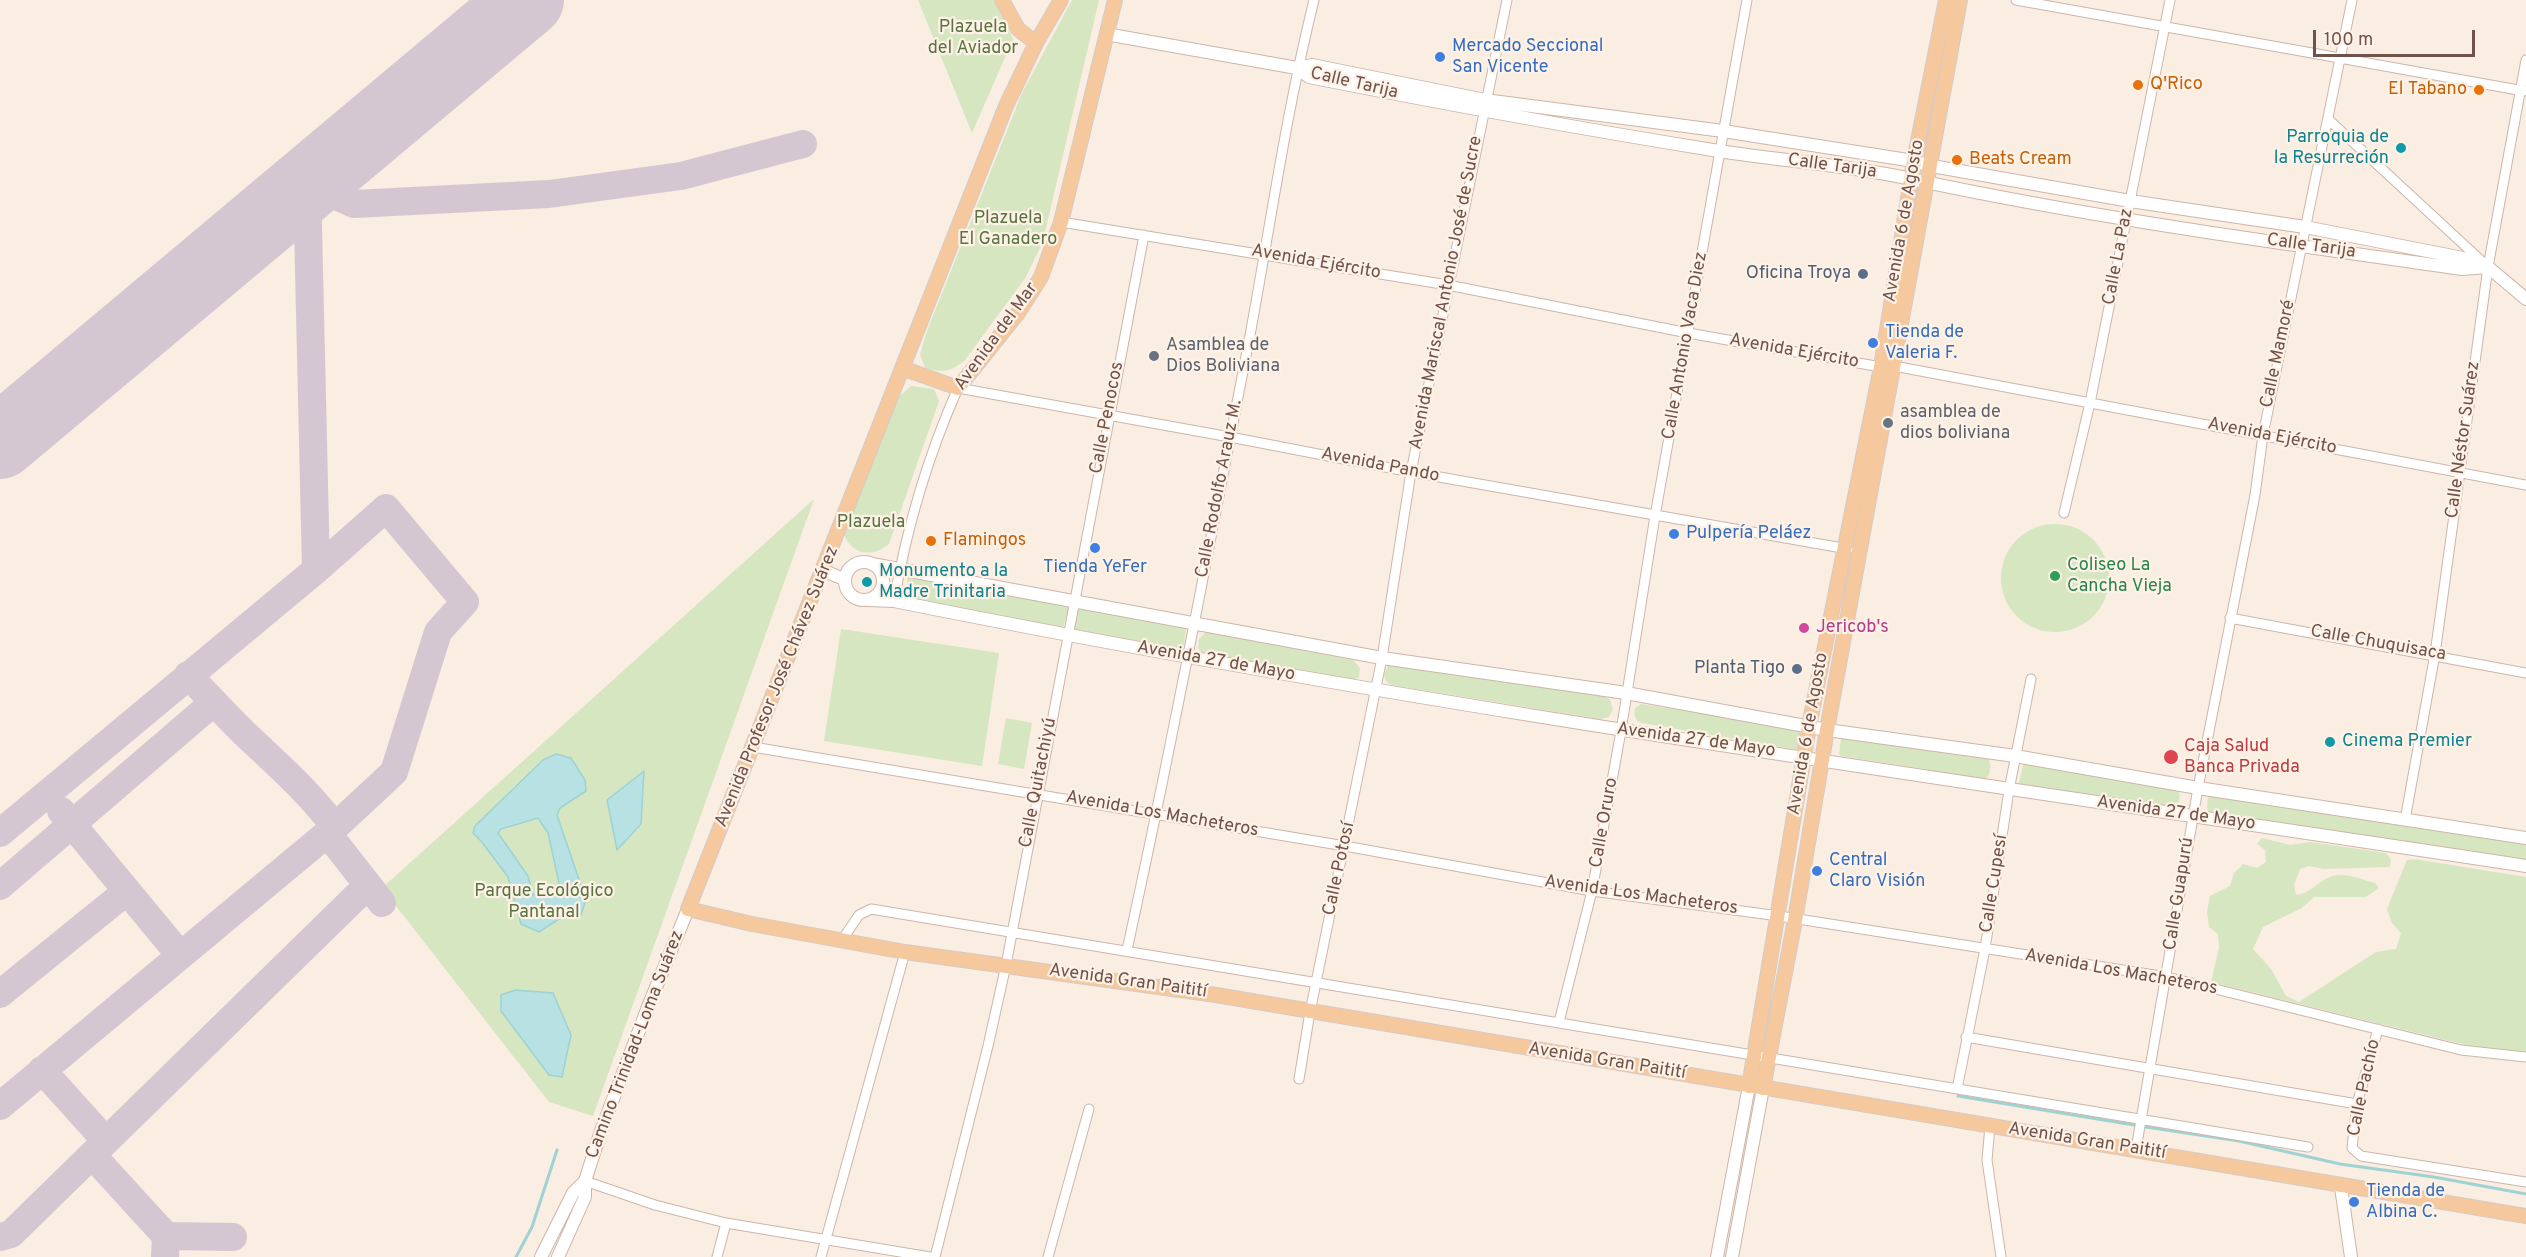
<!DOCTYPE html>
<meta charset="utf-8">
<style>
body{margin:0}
#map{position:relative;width:2526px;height:1257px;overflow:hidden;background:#faede1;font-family:Overpass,sans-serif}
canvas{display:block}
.scale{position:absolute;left:2313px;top:30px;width:162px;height:27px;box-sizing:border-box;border:3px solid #6f524a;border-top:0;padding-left:8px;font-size:18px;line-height:21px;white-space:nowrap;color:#6f524a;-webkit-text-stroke:4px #fef1e6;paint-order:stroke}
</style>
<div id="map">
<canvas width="2526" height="1257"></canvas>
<div class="scale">100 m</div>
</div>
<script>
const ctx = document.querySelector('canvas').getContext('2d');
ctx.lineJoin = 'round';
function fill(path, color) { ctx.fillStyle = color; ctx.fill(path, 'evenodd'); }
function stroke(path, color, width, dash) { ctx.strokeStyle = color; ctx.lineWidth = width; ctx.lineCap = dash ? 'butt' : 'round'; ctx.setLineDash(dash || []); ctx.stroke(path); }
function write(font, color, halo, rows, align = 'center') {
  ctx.font = font + ' Overpass,sans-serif'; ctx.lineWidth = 4.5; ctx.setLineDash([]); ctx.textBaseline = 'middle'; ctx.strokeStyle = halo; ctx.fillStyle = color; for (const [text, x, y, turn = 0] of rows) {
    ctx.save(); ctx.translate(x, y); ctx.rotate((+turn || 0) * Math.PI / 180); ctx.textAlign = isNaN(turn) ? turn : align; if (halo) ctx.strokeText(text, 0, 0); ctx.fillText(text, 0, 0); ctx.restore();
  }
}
fill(new Path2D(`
 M 918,0 L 995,0 L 1013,39 L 972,133 Z
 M 1072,0 L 1099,0 L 1043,241 L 1026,277 L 965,360 C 951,372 942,373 925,368 L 920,354 L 927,331 L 1022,93 Z
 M 911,386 L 934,389 L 939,401 L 889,544 C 870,560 847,553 842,528 L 896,399 Z
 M 814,499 L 593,1116 L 549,1102 L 382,888 Z
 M2001 578a54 54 0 1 1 108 0a54 54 0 1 1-108 0Z
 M 908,574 L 1070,605 L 1062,631 L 905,603 Z
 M 1079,606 L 1186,628 L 1183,652 L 1073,633 Z
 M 841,629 L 999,653 L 982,766 L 824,741 Z
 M 1206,632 L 1353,660 L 1360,668 L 1359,677 L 1350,682 L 1203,655 L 1198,648 L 1199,639 Z
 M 1389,664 L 1604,696 L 1610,700 L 1613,709 L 1609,717 L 1600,719 L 1391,685 L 1386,681 L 1384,674 Z
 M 1641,704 L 1803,729 L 1800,750 L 1642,723 L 1637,721 L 1634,714 L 1635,708 Z
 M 1006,718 L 1032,723 L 1024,769 L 998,764 Z
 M 1845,736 L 1988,757 C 1992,765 1991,775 1984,781 L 1932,773 L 1925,769 L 1841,756 L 1839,754 L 1841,739 Z
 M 2025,764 L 2177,789 L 2180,795 L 2178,806 L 2174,808 L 2021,785 L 2019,782 L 2023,766 Z
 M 2212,794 L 2526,841 L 2526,862 L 2209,813 L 2207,808 L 2208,797 Z
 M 2262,838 L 2290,845 L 2310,842 L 2386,853 L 2391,860 L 2390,867 L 2323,869 L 2309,866 L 2300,869 L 2294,885 L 2296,895 C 2312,894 2321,876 2338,875 C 2350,874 2364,880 2375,883 L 2379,888 L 2366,897 L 2314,897 L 2302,908 L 2263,927 L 2253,949 L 2271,969 L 2286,996 L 2299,1002 L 2376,952 L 2396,949 L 2401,933 L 2392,923 L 2387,909 L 2407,860 L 2414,859 L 2526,877 L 2526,1055 L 2474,1047 L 2211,982 L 2219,948 L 2218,934 L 2209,927 L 2207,912 L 2210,896 L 2230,886 L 2234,873 L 2243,864 L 2257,868 L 2266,862 L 2265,850 L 2257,844 Z`), '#d5e6c1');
const water = new Path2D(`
 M 556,754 L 571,758 L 585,780 L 586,791 L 560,808 L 557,815 L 586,900 L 581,915 L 562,917 L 539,932 L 521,924 L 508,877 L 481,841 L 473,833 L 475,826 L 543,760 ZM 538,818 L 548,833 L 559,883 L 547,896 L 533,895 L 528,876 L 498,833 L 501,829 Z
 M 644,771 L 641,824 L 617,850 L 607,800 Z
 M 515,990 L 553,993 L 571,1035 L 562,1077 L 549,1075 L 501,1011 L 501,995 Z`);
fill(water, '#b7e1e2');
stroke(water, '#9ed2d3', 1.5);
stroke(new Path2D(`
 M 1958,1096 L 2134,1125
 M 2146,1127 L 2239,1141 L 2340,1164 L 2434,1177 L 2526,1194
 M 516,1257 L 532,1227 L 557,1150`), '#9ed2d3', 3);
stroke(new Path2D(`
 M 316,570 L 386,508 L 465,602 L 438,632 L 394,772 L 335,827
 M 61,811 L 180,955
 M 0,833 L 316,570 L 307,183 L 354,204 L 549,194 L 681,176 L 803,144
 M 328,834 L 382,903
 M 0,886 L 214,702
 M 0,994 L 127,891
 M 42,1070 L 106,1141
 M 0,1106 L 335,827 C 308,791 276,763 244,733 C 225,714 207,695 188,675
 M 92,1155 L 166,1236 L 165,1257
 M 166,1236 L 233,1237
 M 0,1237 L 11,1234 L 367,886`), '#d4c7d2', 28);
stroke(new Path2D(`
 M 0,442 L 527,0`), '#d4c7d2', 74);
const street = new Path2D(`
 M 2016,0 L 2524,91
 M 2328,119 L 2488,267
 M 1061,222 L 1448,285 L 1688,333 L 1881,367 L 1894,366 L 2526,485
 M 2064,513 L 2090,403 L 2170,0
 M 894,601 C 907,526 927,458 958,388 L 1230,437 L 1411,472 L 1848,549
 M 2230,618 L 2526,673
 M 753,747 L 1345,846 L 1592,891 L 1779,916 L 2167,977 L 2461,1050 L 2526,1057
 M 2405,820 L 2435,654 L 2488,267 L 2526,60
 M 842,940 L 859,915 L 871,909 L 2308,1147
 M 1127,950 C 1172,744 1211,537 1251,330 C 1271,220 1287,109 1314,0
 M 1559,1022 L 1592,891 L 1621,731 L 1655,516 L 1747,0
 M 2378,1029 L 2357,1104 L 2352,1148 L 2361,1156 L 2526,1182
 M 1966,1037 L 2357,1104
 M 1299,1079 L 1310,1012 L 1382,658 L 1411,472 L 1507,0
 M 1957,1089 L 1985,949 L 2009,790 L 2031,679
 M 1990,1126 L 1987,1160 L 2001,1257
 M 2136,1149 L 2198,788 L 2255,495 L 2263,435 L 2352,0
 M 585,1181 L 655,1205 L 726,1223 L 930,1257
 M 717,1257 L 726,1223
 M 821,1257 L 905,952
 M 935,1257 L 988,1046 L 1006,965 L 1144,235
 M 1048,1257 L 1089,1109`);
const secondary = new Path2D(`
 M 1106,34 L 1297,68 L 1312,65 L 1485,100 L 1723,131 L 1914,161 L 1932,166 L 2130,201 L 2305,227 L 2463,258 L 2477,266
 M 1297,68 L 1309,77 C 1445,104 1582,129 1719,151 C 1783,161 1848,165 1911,179 C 2093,218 2278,243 2462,269 L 2488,267 L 2526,299
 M845 581a19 19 0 1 1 38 0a19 19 0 1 1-38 0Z
 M 872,564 L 1382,658 L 1626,693 L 1827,730 L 2015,756 L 2198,788 L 2526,838
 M 824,571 L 844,579
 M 868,600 L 894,601 C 1435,710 1981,783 2526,866
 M 2341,1187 L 2351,1257
 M 541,1257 L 573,1193 L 585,1181
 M 558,1257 L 585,1197 L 585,1181 L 601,1131 L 648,1007 L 688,909
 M 1717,1257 L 1749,1086
 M 1732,1257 L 1763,1088`);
const primary = new Path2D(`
 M 1002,0 L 1018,29 L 1036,43
 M 1061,0 L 1036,43 L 1006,106 L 688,909 L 752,924 L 905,952 L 1216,995 L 2526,1216
 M 902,368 L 958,388 L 1018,313 L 1041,277 L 1061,222 L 1115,0
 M 1749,1086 L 1809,726 L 1881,367 L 1914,161 L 1946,0
 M 1763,1088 L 1795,920 L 1827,730 L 1960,0`);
stroke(street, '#ccb6ab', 11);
stroke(secondary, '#cfb5a9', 14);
stroke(primary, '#d4cbc9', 16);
stroke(street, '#fff', 9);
stroke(secondary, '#fff', 12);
stroke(primary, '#f5c89d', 14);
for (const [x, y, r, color] of [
 [1440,57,6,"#3f7fe0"],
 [2138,85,6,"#e8710a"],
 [2479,90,6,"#e8710a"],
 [2401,148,6,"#0f9aa8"],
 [1957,160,6,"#e8710a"],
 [1863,274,6,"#5c6f8a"],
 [1873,343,6,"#3f7fe0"],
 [1154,356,6,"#6b7280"],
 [1888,423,6,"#6b7280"],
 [1674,534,6,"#3f7fe0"],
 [931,541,6,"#e8710a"],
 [1095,548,6,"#3f7fe0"],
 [2055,576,6,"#2e9e5b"],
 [867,582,6,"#0f9aa8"],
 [1804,628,6,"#d1479c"],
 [1797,669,6,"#5c6f8a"],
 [2330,742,6,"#0f9aa8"],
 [2171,757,8,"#e0444e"],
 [1817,871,6,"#3f7fe0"],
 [2354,1202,6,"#3f7fe0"]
]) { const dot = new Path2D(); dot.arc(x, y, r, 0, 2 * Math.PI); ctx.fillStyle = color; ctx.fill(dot); stroke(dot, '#fef1e6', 2); }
write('18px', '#587442', '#fef1e6', [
 ["Plazuela",973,28],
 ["del Aviador",973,49],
 ["Plazuela",1008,219],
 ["El Ganadero",1008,240],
 ["Plazuela",871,523],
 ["Parque Ecológico",544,892],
 ["Pantanal",544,913]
]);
write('18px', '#366cbe', '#fef1e6', [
 ["Mercado Seccional",1452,47],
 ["San Vicente",1452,68],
 ["Tienda de",1885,333],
 ["Valeria F.",1885,354],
 ["Pulpería Peláez",1686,534],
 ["Tienda YeFer",1095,568,"center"],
 ["Central",1829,861],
 ["Claro Visión",1829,882],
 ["Tienda de",2366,1192],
 ["Albina C.",2366,1213]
], 'left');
write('18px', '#6f524a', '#fef1e6', [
 ["Calle Tarija",1354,84,13],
 ["Calle Tarija",1832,167,8],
 ["Avenida 6 de Agosto",1905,221,-80],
 ["Calle Tarija",2311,247,8],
 ["Calle La Paz",2119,257,-79],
 ["Avenida Ejército",1316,263,10],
 ["Avenida Mariscal Antonio José de Sucre",1447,293,-79],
 ["Avenida del Mar",997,337,-54],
 ["Calle Antonio Vaca Diez",1686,346,-80],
 ["Avenida Ejército",1794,352,10],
 ["Calle Mamoré",2279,354,-78],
 ["Calle Penocos",1108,418,-79],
 ["Avenida Ejército",2272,437,11],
 ["Calle Néstor Suárez",2464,440,-82],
 ["Avenida Pando",1380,466,11],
 ["Calle Rodolfo Arauz M.",1220,489,-79],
 ["Calle Chuquisaca",2378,644,10],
 ["Avenida 27 de Mayo",1216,662,10],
 ["Avenida Profesor José Chávez Suárez",778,687,-68],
 ["Avenida 6 de Agosto",1809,734,-80],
 ["Avenida 27 de Mayo",1696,741,8],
 ["Calle Quitachiyú",1039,783,-79],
 ["Avenida 27 de Mayo",2176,814,8],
 ["Avenida Los Macheteros",1162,815,10],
 ["Calle Oruro",1605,823,-80],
 ["Calle Potosí",1340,869,-78],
 ["Calle Cupesí",1995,884,-81],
 ["Calle Guapurú",2180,894,-81],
 ["Avenida Los Macheteros",1641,896,8],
 ["Avenida Los Macheteros",2121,973,10],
 ["Avenida Gran Paitití",1128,982,8],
 ["Camino Trinidad-Loma Suárez",636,1045,-69],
 ["Avenida Gran Paitití",1607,1062,9],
 ["Calle Pachío",2365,1088,-78],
 ["Avenida Gran Paitití",2087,1142,9]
]);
write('18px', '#c56008', '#fef1e6', [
 ["Q'Rico",2150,85],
 ["El Tabano",2467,90,"right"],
 ["Beats Cream",1969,160],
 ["Flamingos",943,541]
], 'left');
write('18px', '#0d838f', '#fef1e6', [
 ["Parroquia de",2389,138,"right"],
 ["la Resurreción",2389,159,"right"],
 ["Monumento a la",879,572],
 ["Madre Trinitaria",879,593],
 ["Cinema Premier",2342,742]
], 'left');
write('18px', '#4e5e75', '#fef1e6', [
 ["Oficina Troya",1851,274],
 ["Planta Tigo",1785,669]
], 'right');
write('18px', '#5b616d', '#fef1e6', [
 ["Asamblea de",1166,346],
 ["Dios Boliviana",1166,367],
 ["asamblea de",1900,413],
 ["dios boliviana",1900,434]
], 'left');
write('18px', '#27864d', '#fef1e6', [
 ["Coliseo La",2067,566],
 ["Cancha Vieja",2067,587]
], 'left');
write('18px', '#b23c85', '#fef1e6', [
 ["Jericob's",1816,628]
], 'left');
write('18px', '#be3a42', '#fef1e6', [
 ["Caja Salud",2184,747],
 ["Banca Privada",2184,768]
], 'left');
</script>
